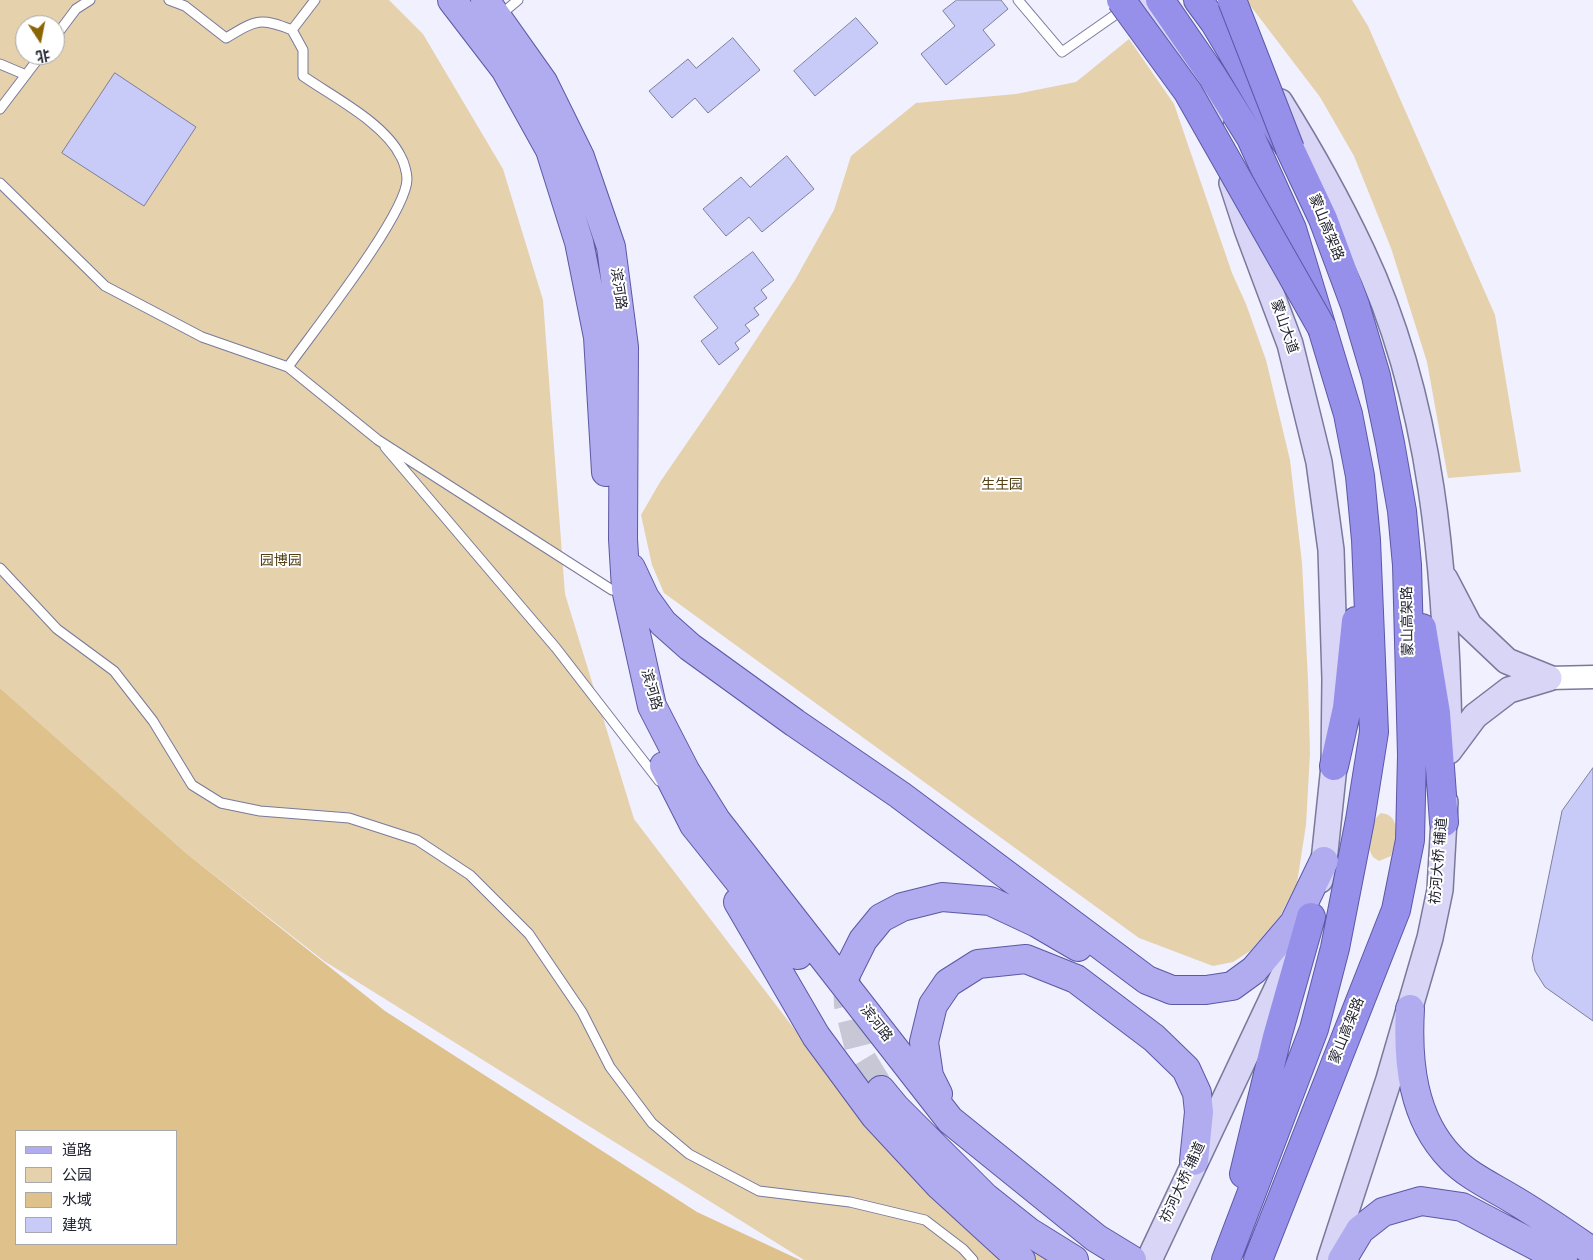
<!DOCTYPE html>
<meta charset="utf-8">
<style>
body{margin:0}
#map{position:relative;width:1593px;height:1260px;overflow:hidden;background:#f0f0ff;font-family:Overpass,"Noto Sans SC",sans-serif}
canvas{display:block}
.legend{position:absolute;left:15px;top:1130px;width:162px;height:115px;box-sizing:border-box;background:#fff;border:1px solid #a7a7ac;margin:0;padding:6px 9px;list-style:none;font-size:15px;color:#222330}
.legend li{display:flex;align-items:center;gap:10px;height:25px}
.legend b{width:25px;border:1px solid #a7a7ac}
.north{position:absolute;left:15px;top:15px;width:50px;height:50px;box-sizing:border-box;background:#fff;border:1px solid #a7a7ac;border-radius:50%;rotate:169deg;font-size:14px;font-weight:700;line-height:20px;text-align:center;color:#222330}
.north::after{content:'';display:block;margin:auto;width:18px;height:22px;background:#8b6403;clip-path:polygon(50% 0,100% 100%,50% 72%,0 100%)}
</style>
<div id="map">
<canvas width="1593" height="1260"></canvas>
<ul class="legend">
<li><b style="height:6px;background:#b0acef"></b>道路</li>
<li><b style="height:14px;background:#e5d1ac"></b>公园</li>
<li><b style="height:14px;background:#dfc18c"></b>水域</li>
<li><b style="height:14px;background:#c8caf7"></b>建筑</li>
</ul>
<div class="north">北</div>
</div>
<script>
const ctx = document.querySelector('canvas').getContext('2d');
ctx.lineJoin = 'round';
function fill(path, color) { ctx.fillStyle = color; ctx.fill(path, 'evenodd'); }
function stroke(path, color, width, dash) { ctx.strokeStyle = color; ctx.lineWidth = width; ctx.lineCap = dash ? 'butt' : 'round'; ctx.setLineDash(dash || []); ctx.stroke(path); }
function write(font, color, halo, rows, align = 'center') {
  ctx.font = font + ' Overpass,"Noto Sans SC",sans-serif'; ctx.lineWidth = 4; ctx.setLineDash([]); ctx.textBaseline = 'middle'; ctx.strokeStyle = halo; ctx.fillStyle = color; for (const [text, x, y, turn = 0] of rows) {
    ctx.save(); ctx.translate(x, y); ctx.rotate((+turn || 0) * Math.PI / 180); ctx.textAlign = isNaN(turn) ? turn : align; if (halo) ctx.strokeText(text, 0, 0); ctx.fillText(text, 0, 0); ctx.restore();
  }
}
fill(new Path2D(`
 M 0,0 L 389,0 L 423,34 L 503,169 L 543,300 L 565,594 L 634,819 L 805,1043 L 919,1177 L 1048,1260 L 804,1260 L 324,961 L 186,853 L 0,688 ZM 25,25 L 55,25 L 55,55 L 25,55 Z
 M 1246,0 L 1352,0 L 1368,26 L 1495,315 L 1521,472 L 1448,478 L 1427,362 L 1391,248 L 1354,156 L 1320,97 Z
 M 1129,39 L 1174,104 L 1232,273 L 1246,304 L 1266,360 L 1290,460 L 1302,563 L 1308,680 L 1310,753 L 1306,825 L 1297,883 L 1280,916 L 1250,951 L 1233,962 L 1213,966 L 1139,938 L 664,593 L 652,565 L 641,515 L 660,482 L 722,392 L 795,280 L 834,210 L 851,156 L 916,103 L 1016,94 L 1076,82 Z
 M 1381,813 C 1403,815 1395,842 1391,856 L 1379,861 L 1373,857 C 1365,844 1369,822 1381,813 Z`), '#e5d1ac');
fill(new Path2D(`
 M 0,688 L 186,853 L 385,1011 L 697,1212 L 800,1260 L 0,1260 ZM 16,1131 L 176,1131 L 176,1244 L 16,1244 Z`), '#dfc18c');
const building = new Path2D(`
 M 957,0 L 1001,0 L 1008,9 L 983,30 L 995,45 L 946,85 L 921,54 L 955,26 L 943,11 Z
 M 856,18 L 878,43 L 815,96 L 794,71 Z
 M 733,38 L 760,70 L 708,113 L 695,98 L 672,118 L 649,91 L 688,59 L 696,68 Z
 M 115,73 L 196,127 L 144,206 L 62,153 Z
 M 787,156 L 814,189 L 762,232 L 749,217 L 726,236 L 703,209 L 741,177 L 750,187 Z
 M 753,252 L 774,280 L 761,290 L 767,298 L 754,308 L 759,315 L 745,325 L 750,331 L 735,343 L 739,349 L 719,365 L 701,341 L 718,328 L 694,297 Z
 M 1593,768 L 1593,1021 L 1545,987 L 1535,971 L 1532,958 L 1562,811 Z`);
fill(building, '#c8caf7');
stroke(building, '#7d7e9e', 1);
stroke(new Path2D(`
 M 847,978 L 848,1005 L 861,1057 L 881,1090`), '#c7c7d6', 28, [28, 14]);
const service = new Path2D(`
 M 169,0 L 185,6 L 226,38 C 256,20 260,17 292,30 L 303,50 L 303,76 C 333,97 385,123 401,157 C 404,162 407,173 407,179 C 407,214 312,333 288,367
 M 1018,0 L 1062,52 L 1125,8
 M 499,16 L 518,0
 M 292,30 L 315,0
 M 55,37 L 76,9 L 90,0
 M 0,64 L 26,75
 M 0,109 L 41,55
 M 0,183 L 105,286 L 202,337 L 288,367 L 378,440 L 612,590
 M 385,447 L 556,648 L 659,781
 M 0,568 L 57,629 L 114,671 L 153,721 L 192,785 L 221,803 L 260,811 L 349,818 L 417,840 L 470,875 L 529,934 L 582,1012 L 610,1067 L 652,1123 L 689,1154 L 759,1191 L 850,1202 L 925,1220 L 963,1249 L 973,1260`);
const tertiary = new Path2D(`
 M 1549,678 L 1593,677`);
const secondary = new Path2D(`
 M 1144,0 L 1200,84 L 1211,119
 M 1280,102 C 1310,150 1338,200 1362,251 C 1433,401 1446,572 1449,735
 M 1232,183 L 1247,229 L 1290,344 L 1319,462 L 1331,550 L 1335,679 L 1334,766 L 1324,861 L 1320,880
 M 1445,579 L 1469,625 L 1507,661 L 1549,678
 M 1449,751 L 1475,716 L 1509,690 L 1549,678
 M 1149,1260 L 1291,959
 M 1330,1260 L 1389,1079 L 1430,938 L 1440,890 L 1445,802`);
const primary = new Path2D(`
 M 452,0 L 505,69 L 550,150 L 579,242 L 598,337 L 606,472
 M 485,0 L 543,82 L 580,157 L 611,247 L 624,347 L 623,539 L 626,589 L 652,706 L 686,772 L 716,820 L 950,1120 L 1096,1238 L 1132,1260
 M 631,568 L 645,598 L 663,623 L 690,647 L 795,723 L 900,795 L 1147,980 L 1172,990 L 1206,990 L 1232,986 L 1254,970 L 1294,923 L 1324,861
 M 664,766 L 694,825 L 798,955
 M 738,902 L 816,1036 L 875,1116 L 940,1186 L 1021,1260
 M 846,974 L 863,940 L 881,918 L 902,907 L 942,897 L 990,901 L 1037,923 L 1078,947
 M 1410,1009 C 1407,1061 1412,1118 1451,1158 C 1468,1176 1493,1187 1514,1200 C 1541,1216 1567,1234 1593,1252
 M 881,1090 L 895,1107 L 985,1197 L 1029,1232 L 1074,1260
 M 938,1094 L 929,1076 L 924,1042 L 933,1005 L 948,983 L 978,964 L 1026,959 L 1076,979 L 1154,1038 L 1186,1069 L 1197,1093 L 1199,1112 L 1194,1161
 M 1342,1260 L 1360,1230 L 1383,1212 L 1421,1201 L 1462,1207 L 1563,1260`);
const trunk = new Path2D(`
 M 1160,0 L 1211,74 L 1251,138 L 1292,229 L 1348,414 L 1360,476 L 1366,540 L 1374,732 L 1360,820 L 1335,948 L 1314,1029 L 1226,1260
 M 1198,0 L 1215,23 L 1290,149 L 1323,219 L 1355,305 L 1376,376 L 1390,443 L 1402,511 L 1407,565 L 1412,755 L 1410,840 L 1396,910 L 1258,1260
 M 1422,628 L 1436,713 L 1444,822
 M 1334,766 L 1347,708 L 1356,621
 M 1244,1174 L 1277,1037 L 1311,917`);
stroke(service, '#797a9a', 11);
stroke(tertiary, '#797a9a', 25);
stroke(secondary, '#797a9a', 28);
stroke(primary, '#5c58a5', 30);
stroke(trunk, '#5c58a5', 30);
stroke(service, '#fff', 9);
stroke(tertiary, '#fff', 22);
stroke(secondary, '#d8d5f7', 25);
stroke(primary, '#b0acef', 28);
stroke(trunk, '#9690ea', 28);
const trunkBridge = new Path2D(`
 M 1121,0 L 1188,92 L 1322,328
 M 1232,0 L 1290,149`);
stroke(trunkBridge, '#5c58a5', 30, []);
stroke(trunkBridge, '#9690ea', 28);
write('14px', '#222330', '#fff', [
 ["蒙山高架路",1325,228,68],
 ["滨河路",617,289,82],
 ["蒙山大道",1283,327,71],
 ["蒙山高架路",1409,621,-91],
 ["滨河路",650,690,74],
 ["祊河大桥 辅道",1440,861,-85],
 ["滨河路",875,1024,52],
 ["蒙山高架路",1348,1031,-68],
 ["祊河大桥 辅道",1184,1183,-65]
]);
write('14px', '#554016', '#fff', [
 ["生生园",1002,486],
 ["园博园",281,562]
]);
</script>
